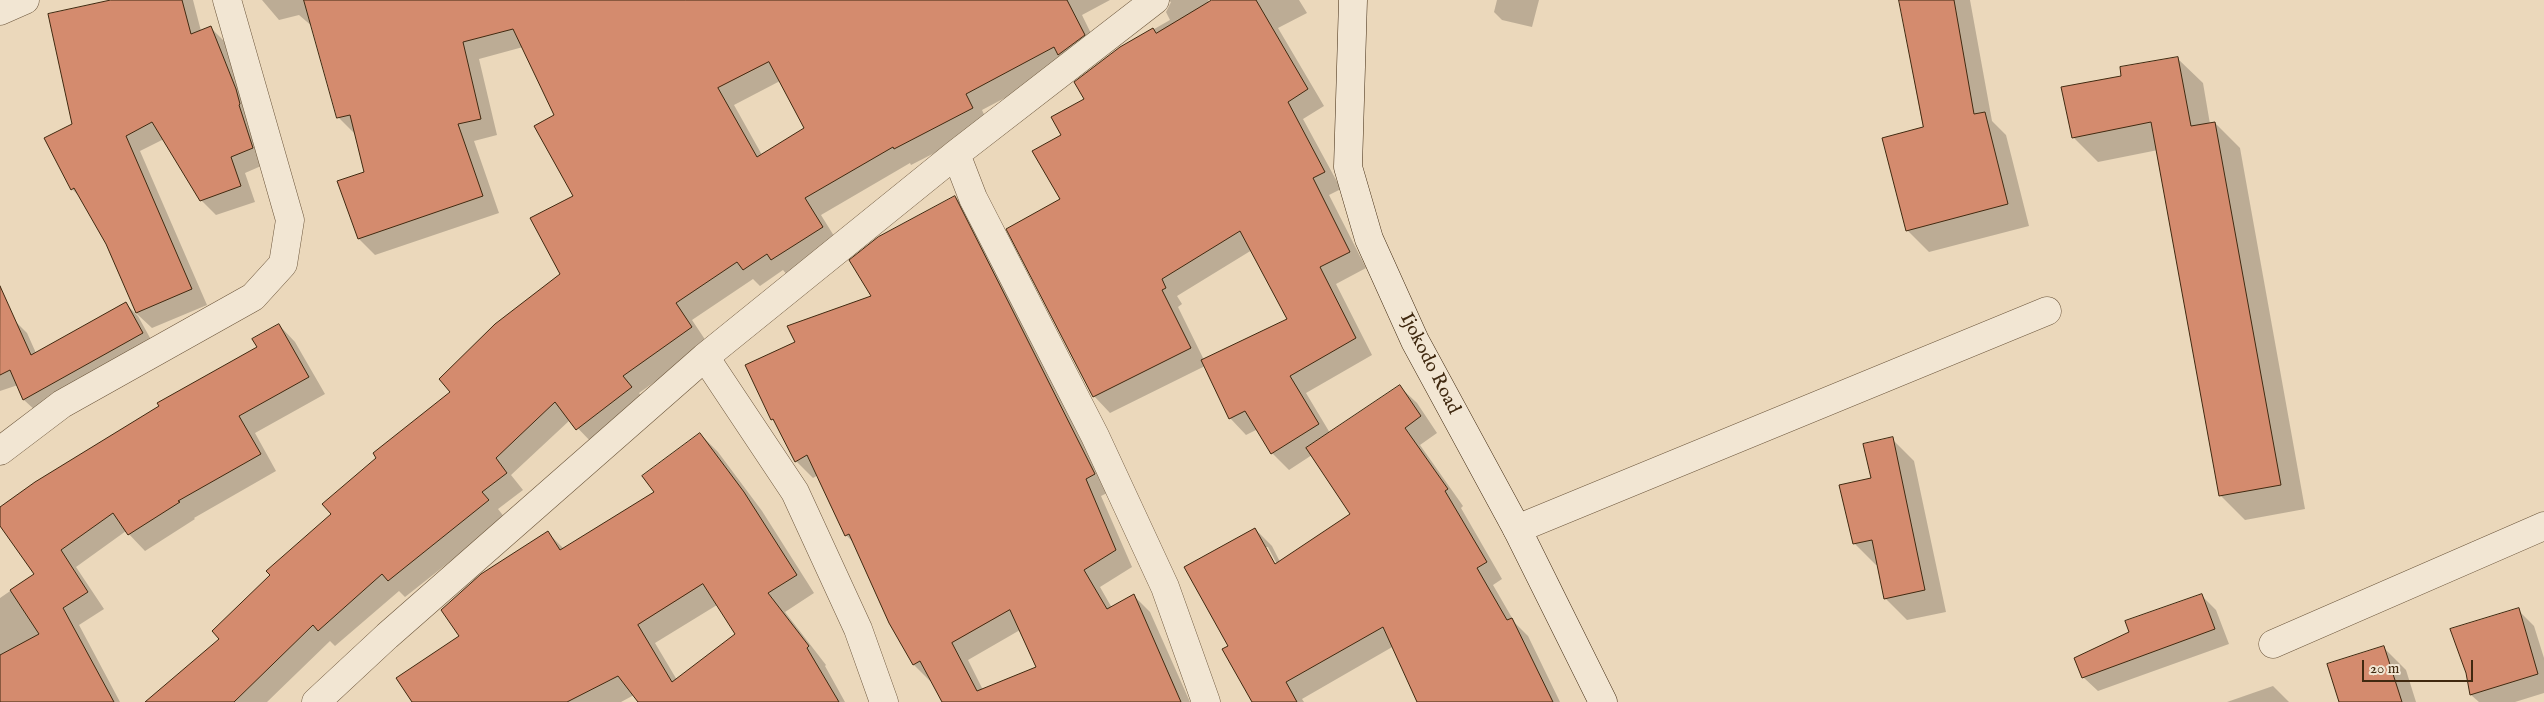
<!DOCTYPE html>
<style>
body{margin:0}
#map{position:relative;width:2544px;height:702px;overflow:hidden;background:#ebd8bb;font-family:"IM FELL English",serif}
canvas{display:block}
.scale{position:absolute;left:2362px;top:660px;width:111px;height:22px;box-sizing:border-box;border:2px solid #402910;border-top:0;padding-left:6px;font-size:15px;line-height:18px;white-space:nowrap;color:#402910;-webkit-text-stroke:4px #f2e6d3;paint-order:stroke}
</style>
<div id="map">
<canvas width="2544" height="702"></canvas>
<div class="scale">20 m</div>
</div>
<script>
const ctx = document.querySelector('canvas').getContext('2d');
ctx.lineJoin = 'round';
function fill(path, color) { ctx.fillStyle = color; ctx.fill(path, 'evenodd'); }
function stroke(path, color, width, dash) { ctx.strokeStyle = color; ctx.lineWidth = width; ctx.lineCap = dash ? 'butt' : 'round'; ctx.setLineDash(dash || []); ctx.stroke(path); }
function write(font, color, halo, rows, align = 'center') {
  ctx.font = font + ' "IM FELL English",serif'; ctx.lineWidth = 4; ctx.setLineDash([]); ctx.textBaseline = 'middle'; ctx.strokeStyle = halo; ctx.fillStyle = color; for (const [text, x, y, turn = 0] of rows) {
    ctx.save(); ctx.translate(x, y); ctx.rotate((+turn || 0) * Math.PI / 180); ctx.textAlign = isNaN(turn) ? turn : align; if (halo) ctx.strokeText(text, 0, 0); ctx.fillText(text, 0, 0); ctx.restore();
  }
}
fill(new Path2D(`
 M 116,0 L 193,0 L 201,31 L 211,28 L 226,43 L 268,163 L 245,173 L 255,202 L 216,215 L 201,200 L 164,139 L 140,151 L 207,305 L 152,328 L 137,314 L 107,243 L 82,199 L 72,189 L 73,124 Z
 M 262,0 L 1110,0 L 1082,15 L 1100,52 L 1069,64 L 982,110 L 989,125 L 911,165 L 910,163 L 821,215 L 839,244 L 788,276 L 783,270 L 760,286 L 753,279 L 692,320 L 708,344 L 639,393 L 647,404 L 594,445 L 570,420 L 511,475 L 523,490 L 498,509 L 505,518 L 405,597 L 399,591 L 335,646 L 330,641 L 267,702 L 147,702 L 221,639 L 332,514 L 452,392 L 561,275 L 575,197 L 555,116 L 523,47 L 479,59 L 497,135 L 474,141 L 499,213 L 375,255 L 359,239 L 365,173 L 355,134 L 338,117 L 313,27 L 299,15 L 279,20 ZM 780,81 L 805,129 L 762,155 L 734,105 Z
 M 1167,0 L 1208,0 L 1210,3 L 1222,0 L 1299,0 L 1307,13 L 1278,28 L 1324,106 L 1303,119 L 1341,189 L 1329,195 L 1366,268 L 1336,284 L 1372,355 L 1306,393 L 1330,433 L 1400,387 L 1417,403 L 1437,433 L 1420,445 L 1463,506 L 1461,508 L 1502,579 L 1493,585 L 1515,623 L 1528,636 L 1560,702 L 1418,702 L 1394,646 L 1302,699 L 1304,702 L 1254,702 L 1230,646 L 1255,529 L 1272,546 L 1280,562 L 1352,514 L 1312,455 L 1289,470 L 1272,453 L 1258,429 L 1246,435 L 1230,418 L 1205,366 L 1110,413 L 1094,396 L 1062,200 L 1063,135 L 1121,48 L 1170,20 L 1166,12 L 1171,2 ZM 1252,250 L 1289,319 L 1204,360 L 1178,307 L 1182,304 L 1177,296 ZM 1265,547 L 1268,547 L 1279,568 L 1277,570 Z
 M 1497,0 L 1539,0 L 1532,27 L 1502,20 L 1494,12 Z
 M 1900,0 L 1970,0 L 1992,121 L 2006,135 L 2029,226 L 1929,252 L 1907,230 L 1924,128 Z
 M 2178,59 L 2203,83 L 2210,124 L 2215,123 L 2240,148 L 2305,509 L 2245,520 L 2220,495 L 2158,150 L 2098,162 L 2073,137 L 2123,78 Z
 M 955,197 L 972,214 L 1111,491 L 1101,496 L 1132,567 L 1100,587 L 1112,608 L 1134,596 L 1150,612 L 1190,702 L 943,702 L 932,680 L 930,681 L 914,665 L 854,543 L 846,535 L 818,475 L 813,478 L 796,461 L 777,424 L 772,419 L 797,343 L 873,296 ZM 1020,630 L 1038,668 L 983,690 L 968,660 Z
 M 125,303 L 138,316 L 155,347 L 37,412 L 24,400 L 18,385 L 0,391 L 0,326 L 14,320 L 27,333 L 36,353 Z
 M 279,325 L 295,342 L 325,394 L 255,433 L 276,471 L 194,518 L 195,519 L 145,551 L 126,531 L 76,567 L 104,609 L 79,625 L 120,702 L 0,702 L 0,598 L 35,574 L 0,524 L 0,509 L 259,348 Z
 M 700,434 L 718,452 L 762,511 L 814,593 L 785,612 L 826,665 L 825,666 L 845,702 L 640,702 L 634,695 L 621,702 L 413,702 L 461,636 L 548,533 L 564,549 L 655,492 ZM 717,605 L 736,634 L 677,680 L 655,643 Z
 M 1892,439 L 1914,461 L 1946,612 L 1907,620 L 1885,598 L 1879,565 L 1876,565 L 1854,543 L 1872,479 Z
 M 2201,595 L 2216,610 L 2229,644 L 2098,691 L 2083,677 L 2131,632 Z
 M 2518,610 L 2534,626 L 2544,658 L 2544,693 L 2515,702 L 2479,702 L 2471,695 L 2468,672 Z
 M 2384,648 L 2406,670 L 2416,702 L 2341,702 Z
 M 2273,686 L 2289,702 L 2227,702 Z`), '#0003');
const building = new Path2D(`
 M 111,0 L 182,0 L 191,34 L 211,26 L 236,89 L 240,104 L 239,105 L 253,148 L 231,157 L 241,186 L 200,201 L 152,122 L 126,136 L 192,289 L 136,313 L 106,244 L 74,188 L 71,190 L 44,138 L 72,124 L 48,14 Z
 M 304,0 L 1067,0 L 1085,35 L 1058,55 L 1054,47 L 966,94 L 973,108 L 894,149 L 893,147 L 805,198 L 823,227 L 771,260 L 767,254 L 743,270 L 737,262 L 676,303 L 692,327 L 623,376 L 632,387 L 576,430 L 555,402 L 496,458 L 507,473 L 482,492 L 489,500 L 388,581 L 382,574 L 318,631 L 313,625 L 234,702 L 145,702 L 219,639 L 212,631 L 270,575 L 266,571 L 331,514 L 322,504 L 376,458 L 373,453 L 450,392 L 439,379 L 495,324 L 560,274 L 530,218 L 573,196 L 534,126 L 554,115 L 513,29 L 463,42 L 481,119 L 458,124 L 483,196 L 358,239 L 337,181 L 364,172 L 350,115 L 337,118 ZM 769,62 L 804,128 L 757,157 L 718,88 Z
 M 1212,0 L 1256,0 L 1308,89 L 1288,102 L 1325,172 L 1313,178 L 1350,252 L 1320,267 L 1356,338 L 1290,376 L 1319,424 L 1271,454 L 1245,411 L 1229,419 L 1201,360 L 1287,319 L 1240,231 L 1162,279 L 1166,288 L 1162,290 L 1191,348 L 1093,397 L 1006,229 L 1060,199 L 1032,151 L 1061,135 L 1051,117 L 1084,99 L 1074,82 L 1120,47 L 1153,28 L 1156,33 Z
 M 1899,0 L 1954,0 L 1974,114 L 1985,112 L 2008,204 L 1906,231 L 1882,138 L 1923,127 Z
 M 2178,57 L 2191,126 L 2215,122 L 2281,485 L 2219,496 L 2151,122 L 2072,138 L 2061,87 L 2121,76 L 2120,67 Z
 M 955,196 L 1095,474 L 1086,479 L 1116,550 L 1084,570 L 1107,609 L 1134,594 L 1181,702 L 942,702 L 920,661 L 913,665 L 889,623 L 849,534 L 845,536 L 807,455 L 795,462 L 773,419 L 771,420 L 745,365 L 795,342 L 787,326 L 871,296 L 849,260 L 878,237 ZM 1010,610 L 1036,667 L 977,691 L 952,643 Z
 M 0,286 L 31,355 L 126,302 L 143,333 L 23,400 L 10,370 L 0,375 Z
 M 279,324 L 309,377 L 239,416 L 261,454 L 178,501 L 180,502 L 128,535 L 113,513 L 61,550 L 88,592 L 63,608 L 114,702 L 0,702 L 0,655 L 39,634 L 10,590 L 34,574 L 0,526 L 0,507 L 35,482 L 159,406 L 157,403 L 257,347 L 252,339 Z
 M 1400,385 L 1421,416 L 1405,428 L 1448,489 L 1445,491 L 1487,562 L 1477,568 L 1507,620 L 1512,618 L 1553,702 L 1417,702 L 1383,627 L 1286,682 L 1297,702 L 1252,702 L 1222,649 L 1228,646 L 1184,567 L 1255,528 L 1275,564 L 1350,514 L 1306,448 Z
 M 700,433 L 744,492 L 797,575 L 768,593 L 809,646 L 807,648 L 839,702 L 638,702 L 618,676 L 567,702 L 412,702 L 396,678 L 459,636 L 441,610 L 481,574 L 548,531 L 560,550 L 654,492 L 642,476 ZM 703,584 L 735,634 L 672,682 L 638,625 Z
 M 1893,437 L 1925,590 L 1884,599 L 1872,540 L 1853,544 L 1839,485 L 1871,478 L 1863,444 Z
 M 2202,594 L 2215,629 L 2082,678 L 2074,658 L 2129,632 L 2125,621 Z
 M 2519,608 L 2538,674 L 2470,695 L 2466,673 L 2450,629 Z
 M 2384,646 L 2402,702 L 2339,702 L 2327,664 Z`);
fill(building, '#d48b6e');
stroke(building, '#402910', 1);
const street = new Path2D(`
 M 0,11 L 25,0
 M 956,154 L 973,198 L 1095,436 L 1165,587 L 1206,702
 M 705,357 L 795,492 L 858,629 L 884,702
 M 0,451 L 62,404 L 253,297 L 283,264 L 290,220 L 227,0
 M 1517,529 L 2047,311
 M 2273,644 L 2544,526
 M 316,702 L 387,636 L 705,357 L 956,154 L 1155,0`);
const secondary = new Path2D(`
 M 1353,0 L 1348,167 L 1369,239 L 1415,341 L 1517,529 L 1603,702`);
stroke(street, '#6b553b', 29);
stroke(secondary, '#402910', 29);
stroke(street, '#f2e6d3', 28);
stroke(secondary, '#f2e6d3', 28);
write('19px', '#402910', '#f2e6d3', [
 ["Ijokodo Road",1429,364,63]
]);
</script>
